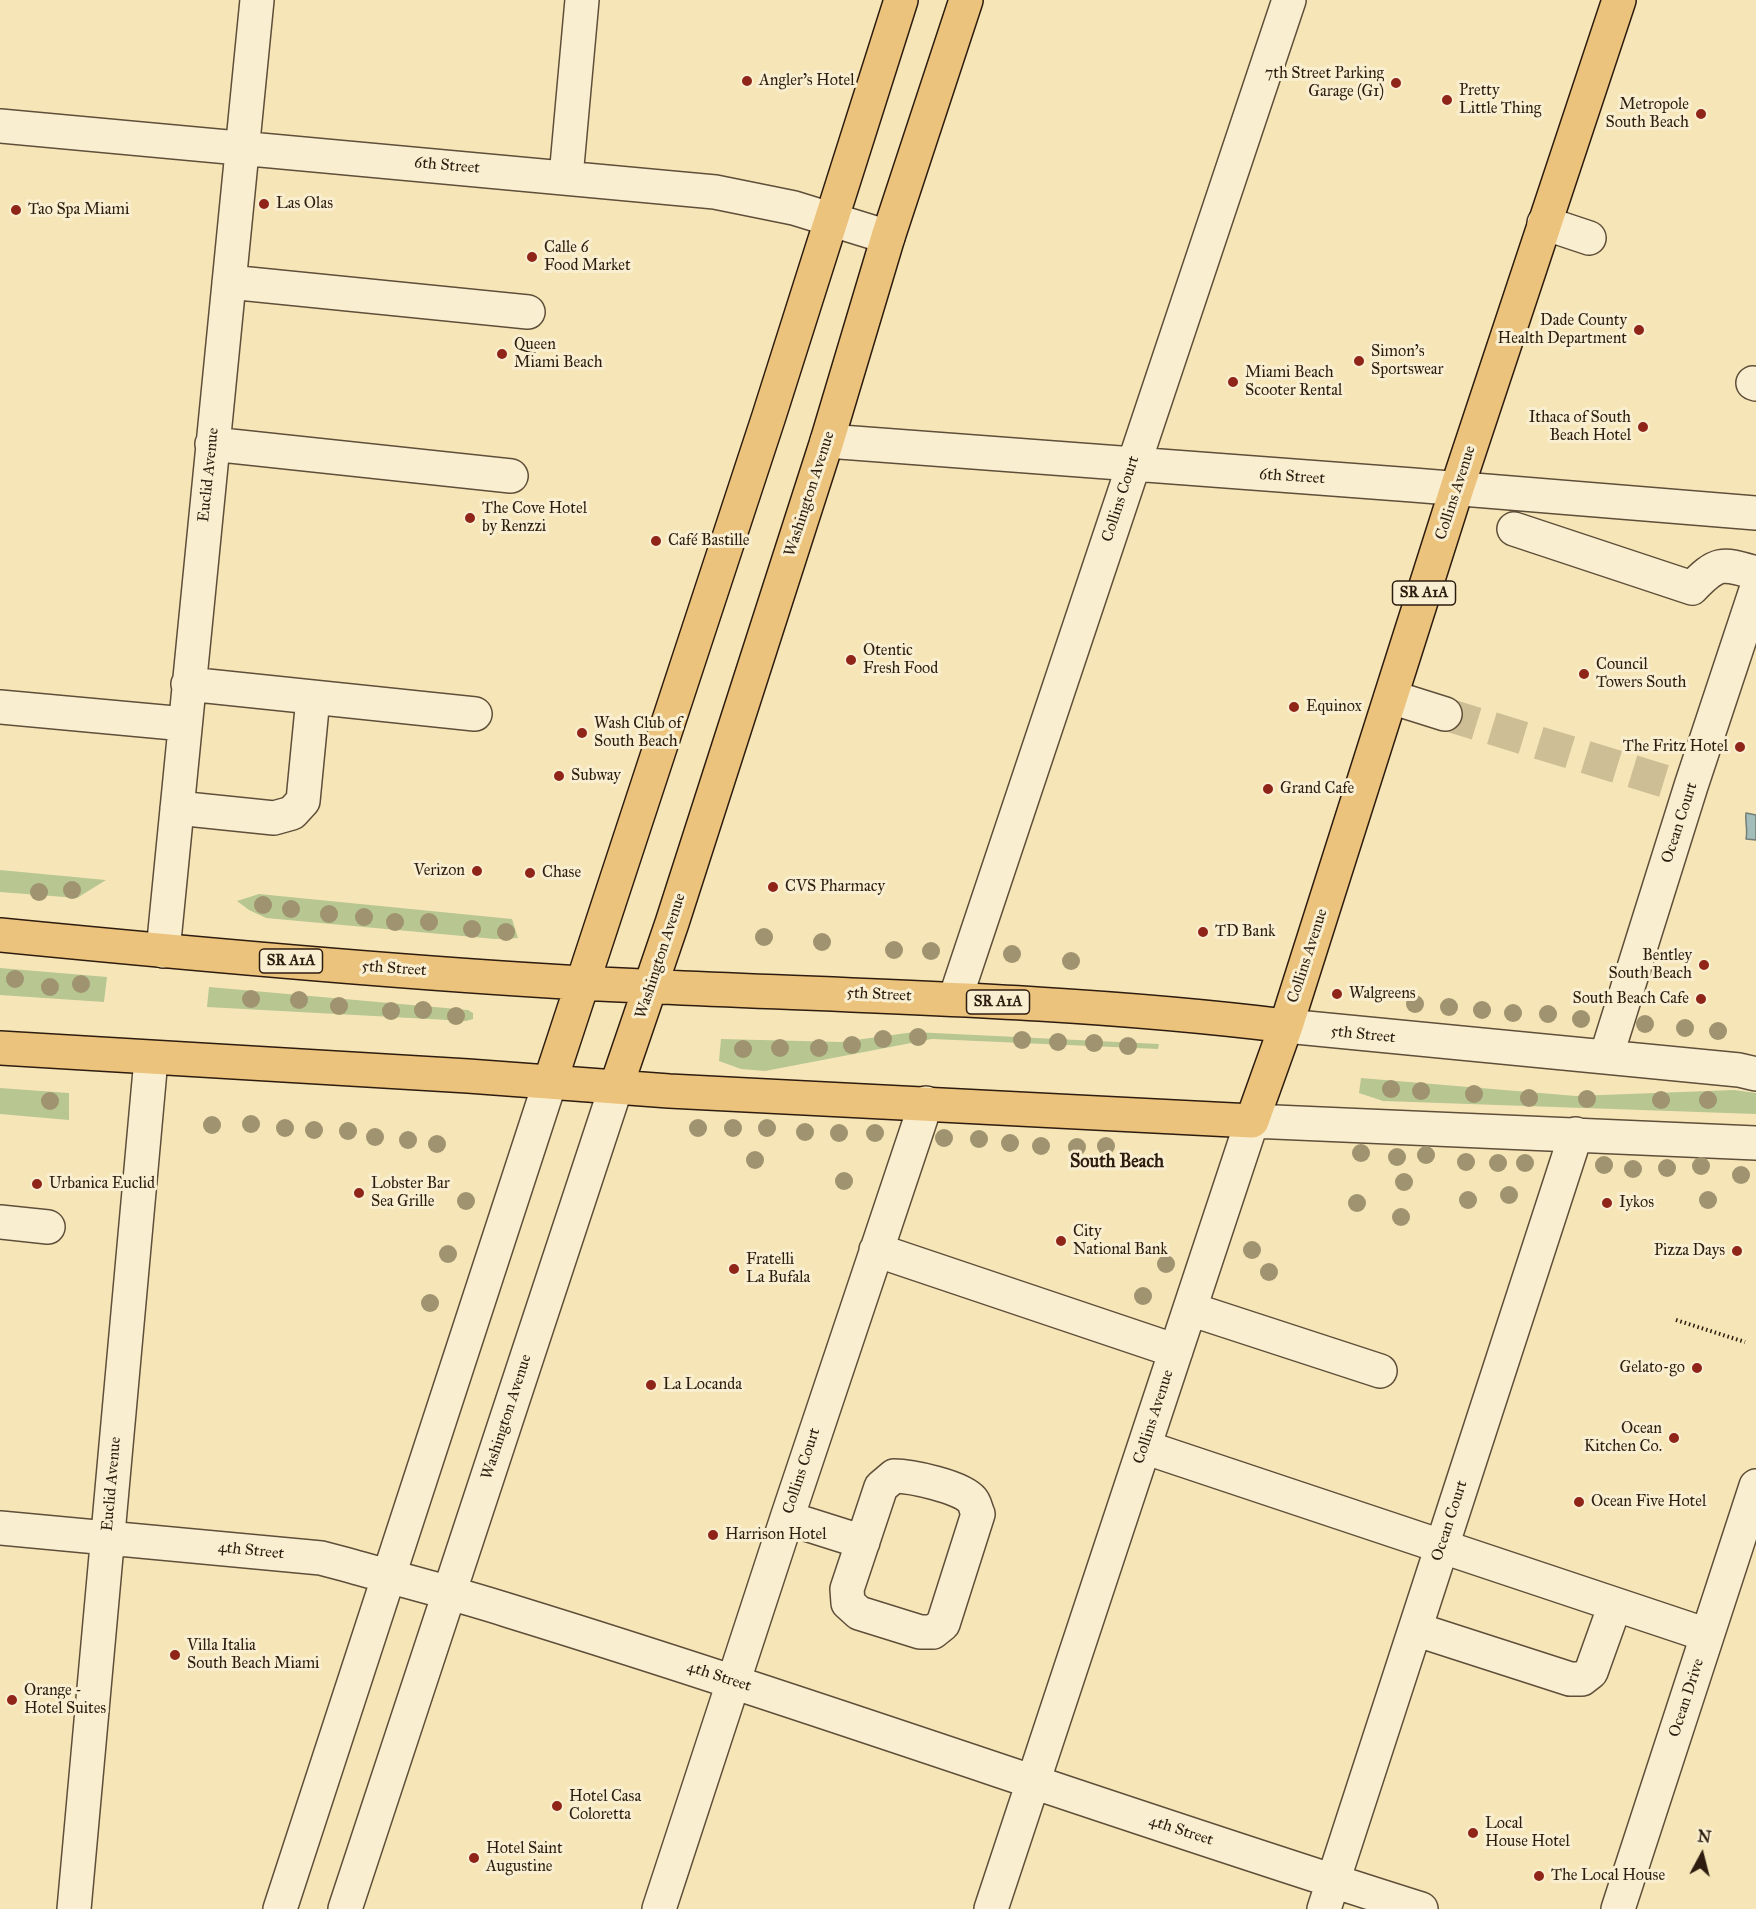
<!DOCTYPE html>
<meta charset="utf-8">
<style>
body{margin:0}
#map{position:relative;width:1756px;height:1909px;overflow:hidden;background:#f6e6b7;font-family:"IM FELL Great Primer",serif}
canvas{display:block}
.north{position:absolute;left:1672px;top:1825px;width:60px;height:60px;-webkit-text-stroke:4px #f9efd0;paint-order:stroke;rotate:7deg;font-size:16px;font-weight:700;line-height:24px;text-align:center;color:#2d1c0f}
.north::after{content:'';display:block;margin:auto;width:21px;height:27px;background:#2d1c0f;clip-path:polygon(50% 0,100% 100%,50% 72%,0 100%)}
</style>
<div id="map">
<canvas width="1756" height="1909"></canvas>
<div class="north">N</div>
</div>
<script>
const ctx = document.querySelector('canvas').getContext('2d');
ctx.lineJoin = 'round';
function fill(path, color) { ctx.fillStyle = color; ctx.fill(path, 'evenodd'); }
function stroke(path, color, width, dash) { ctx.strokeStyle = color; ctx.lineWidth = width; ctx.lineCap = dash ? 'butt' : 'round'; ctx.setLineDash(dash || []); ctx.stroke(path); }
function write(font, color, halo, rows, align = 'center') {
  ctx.font = font + ' "IM FELL Great Primer",serif'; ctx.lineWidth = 6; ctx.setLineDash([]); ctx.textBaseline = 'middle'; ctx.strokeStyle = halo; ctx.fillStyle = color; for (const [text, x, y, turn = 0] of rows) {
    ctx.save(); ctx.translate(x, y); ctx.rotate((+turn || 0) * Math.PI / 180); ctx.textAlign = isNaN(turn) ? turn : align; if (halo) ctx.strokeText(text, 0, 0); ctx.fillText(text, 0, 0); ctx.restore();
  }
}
fill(new Path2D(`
 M 0,870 L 106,880 L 77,898 L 0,892 Z
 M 259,894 L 512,919 L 518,938 L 495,939 L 266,918 L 249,910 L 237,901 Z
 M 0,968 L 107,977 L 104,1002 L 0,995 Z
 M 209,987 L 468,1010 L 473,1013 L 473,1019 L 466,1021 L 207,1007 Z
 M 914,1032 L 1159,1044 L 1158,1049 L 932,1039 L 765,1071 L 741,1069 L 719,1061 L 721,1039 L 841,1042 Z
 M 1361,1078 L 1576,1096 L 1734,1090 L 1756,1093 L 1756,1114 L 1383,1101 L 1359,1093 Z
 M 0,1088 L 69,1093 L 69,1120 L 0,1114 Z`), '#b8c692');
const water = new Path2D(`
 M 1746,813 L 1756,815 L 1756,840 L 1746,839 C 1748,830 1745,823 1746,813 Z`);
fill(water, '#a2bdba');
stroke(water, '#737d76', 1.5);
stroke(new Path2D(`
 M 1445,714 L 1664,781`), '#cebe95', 33, [33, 16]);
const minor = new Path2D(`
 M 0,126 L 715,192 L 794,208 L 888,237
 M 566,177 L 582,0
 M 1544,223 L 1589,238
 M 229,282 L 528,312
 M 1753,383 L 1756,384
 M 827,441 L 1413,485 L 1756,513
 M 212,444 L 511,476
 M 1514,529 L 1692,588 C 1718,561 1722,563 1756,573
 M 188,684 L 475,714
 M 1391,697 L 1445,714
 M 0,707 L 185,724
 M 177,808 L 274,818 L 292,813 L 303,801 L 313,698
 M 163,951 L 257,0
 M 955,999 L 1289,0
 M 1286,1026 L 1739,1070 L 1756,1074
 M 1606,1057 L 1691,786 L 1756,590
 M 0,1222 L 48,1227
 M 876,1250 L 1176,1351
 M 1190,1309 L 1380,1371
 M 1144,1447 L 1707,1635
 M 894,1476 C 911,1476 962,1487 972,1500 C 975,1503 976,1510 978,1514 L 943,1624 L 933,1632 L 920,1632 L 859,1613 L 848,1603 L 847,1589 L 881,1487 Z
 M 787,1518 L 863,1542
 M 0,1528 L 321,1558 L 340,1563 C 397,1579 454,1593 510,1611 C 815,1705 1116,1813 1421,1909
 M 1415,1629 L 1570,1679 L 1582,1679 L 1591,1672 L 1615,1605
 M 74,1909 L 151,1059
 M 280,1909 L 550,1082
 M 345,1909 L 616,1087
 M 659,1909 L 787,1518 L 926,1103
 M 991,1909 L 1252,1121 L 1756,1143
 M 1324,1909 L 1576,1134
 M 1618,1909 L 1756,1486`);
const major = new Path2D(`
 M 0,935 C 193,954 387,972 581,983 C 816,996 1052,997 1286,1026
 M 0,1048 L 468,1076 L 669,1091 L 1252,1121 L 1286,1026 L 1457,488 L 1619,0
 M 550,1082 L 769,416 L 901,0
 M 616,1087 L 672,923 L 827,441 L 888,237 L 966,0`);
stroke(minor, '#5f4e39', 36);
stroke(major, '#2d1c0f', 36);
stroke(new Path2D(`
 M 1676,1320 L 1745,1342`), '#2d1c0f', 4, [1.5, 3]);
stroke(minor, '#f9efd0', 33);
stroke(major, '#ebc37c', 33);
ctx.fillStyle = '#9f9370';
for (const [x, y] of [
 [72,890],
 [39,892],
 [263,905],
 [291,909],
 [329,914],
 [364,917],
 [395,922],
 [429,922],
 [472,929],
 [506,932],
 [764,937],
 [822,942],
 [894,950],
 [931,951],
 [1012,954],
 [1071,961],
 [15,979],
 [81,984],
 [50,987],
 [251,999],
 [299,1000],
 [1415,1004],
 [339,1006],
 [1449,1007],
 [423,1010],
 [1482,1010],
 [391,1011],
 [1513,1013],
 [1548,1014],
 [456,1016],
 [1581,1019],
 [1645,1024],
 [1685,1028],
 [1718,1031],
 [918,1037],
 [883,1039],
 [1022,1040],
 [1058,1042],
 [1094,1043],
 [852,1045],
 [1128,1046],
 [780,1048],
 [819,1048],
 [743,1049],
 [1391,1089],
 [1421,1091],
 [1474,1094],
 [1529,1098],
 [1587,1099],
 [1661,1100],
 [1708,1100],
 [50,1101],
 [251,1124],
 [212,1125],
 [285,1128],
 [698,1128],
 [733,1128],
 [767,1128],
 [314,1130],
 [348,1131],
 [805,1132],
 [839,1133],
 [875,1133],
 [375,1137],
 [944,1138],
 [979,1139],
 [408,1140],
 [1010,1143],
 [437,1144],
 [1041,1146],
 [1106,1146],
 [1077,1147],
 [1361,1153],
 [1426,1155],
 [1397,1157],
 [755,1160],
 [1466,1162],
 [1498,1163],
 [1525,1163],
 [1604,1165],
 [1701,1166],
 [1667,1168],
 [1633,1169],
 [1741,1175],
 [844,1181],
 [1404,1182],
 [1509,1195],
 [1468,1200],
 [1708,1200],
 [466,1201],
 [1357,1203],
 [1401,1217],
 [1252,1250],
 [448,1254],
 [1166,1264],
 [1269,1272],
 [1143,1296],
 [430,1303]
]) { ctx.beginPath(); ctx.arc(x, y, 9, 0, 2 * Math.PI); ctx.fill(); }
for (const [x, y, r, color] of [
 [747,81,6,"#8f2418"],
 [1396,83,6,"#8f2418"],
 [1447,100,6,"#8f2418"],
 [1701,114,6,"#8f2418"],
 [264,204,6,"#8f2418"],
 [16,210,6,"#8f2418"],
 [532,257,6,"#8f2418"],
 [1639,330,6,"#8f2418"],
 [502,354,6,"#8f2418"],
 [1359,361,6,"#8f2418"],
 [1233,382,6,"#8f2418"],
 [1643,427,6,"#8f2418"],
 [470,518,6,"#8f2418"],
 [656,541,6,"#8f2418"],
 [851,660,6,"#8f2418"],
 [1584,674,6,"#8f2418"],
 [1294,707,6,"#8f2418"],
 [582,733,6,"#8f2418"],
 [1740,747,6,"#8f2418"],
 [559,776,6,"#8f2418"],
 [1268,789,6,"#8f2418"],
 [477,871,6,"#8f2418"],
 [530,873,6,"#8f2418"],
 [773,887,6,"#8f2418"],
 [1203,932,6,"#8f2418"],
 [1704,965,6,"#8f2418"],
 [1337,994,6,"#8f2418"],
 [1701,999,6,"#8f2418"],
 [37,1184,6,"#8f2418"],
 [359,1193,6,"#8f2418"],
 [1607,1203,6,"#8f2418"],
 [1061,1241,6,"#8f2418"],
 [1737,1251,6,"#8f2418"],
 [734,1269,6,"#8f2418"],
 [1697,1368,6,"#8f2418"],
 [651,1385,6,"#8f2418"],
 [1674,1438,6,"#8f2418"],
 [1579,1502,6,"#8f2418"],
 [713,1535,6,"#8f2418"],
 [175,1655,6,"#8f2418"],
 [12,1700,6,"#8f2418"],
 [557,1806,6,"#8f2418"],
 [1473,1833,6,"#8f2418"],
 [474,1858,6,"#8f2418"],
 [1539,1876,6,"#8f2418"]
]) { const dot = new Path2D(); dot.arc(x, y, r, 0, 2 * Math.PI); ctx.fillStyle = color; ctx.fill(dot); stroke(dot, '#f9efd0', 2); }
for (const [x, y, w] of [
 [1424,593,63],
 [291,961,63],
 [998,1002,63]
]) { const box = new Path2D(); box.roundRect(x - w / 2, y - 12, w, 24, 4.5); ctx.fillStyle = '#f9efd0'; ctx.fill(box); stroke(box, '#2d1c0f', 1.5); }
write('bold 15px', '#2d1c0f', null, [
 ["SR A1A",1424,593],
 ["SR A1A",291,961],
 ["SR A1A",998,1002]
]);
write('16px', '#2d1c0f', '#f9efd0', [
 ["7th Street Parking",1384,74,"right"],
 ["Garage (G1)",1384,92,"right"],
 ["Angler's Hotel",759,81],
 ["Pretty",1459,91],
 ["Little Thing",1459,109],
 ["Metropole",1689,105,"right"],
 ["South Beach",1689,123,"right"],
 ["Las Olas",276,204],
 ["Tao Spa Miami",28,210],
 ["Calle 6",544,248],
 ["Food Market",544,266],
 ["Dade County",1627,321,"right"],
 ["Health Department",1627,339,"right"],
 ["Queen",514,345],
 ["Miami Beach",514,363],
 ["Simon's",1371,352],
 ["Sportswear",1371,370],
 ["Miami Beach",1245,373],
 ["Scooter Rental",1245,391],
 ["Ithaca of South",1631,418,"right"],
 ["Beach Hotel",1631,436,"right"],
 ["The Cove Hotel",482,509],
 ["by Renzzi",482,527],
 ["Café Bastille",668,541],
 ["Otentic",863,651],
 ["Fresh Food",863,669],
 ["Council",1596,665],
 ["Towers South",1596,683],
 ["Equinox",1306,707],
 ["Wash Club of",594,724],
 ["South Beach",594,742],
 ["The Fritz Hotel",1728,747,"right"],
 ["Subway",571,776],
 ["Grand Cafe",1280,789],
 ["Verizon",465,871,"right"],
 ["Chase",542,873],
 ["CVS Pharmacy",785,887],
 ["TD Bank",1215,932],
 ["Bentley",1692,956,"right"],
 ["South Beach",1692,974,"right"],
 ["Walgreens",1349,994],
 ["South Beach Cafe",1689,999,"right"],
 ["Urbanica Euclid",49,1184],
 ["Lobster Bar",371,1184],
 ["Sea Grille",371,1202],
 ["Iykos",1619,1203],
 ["City",1073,1232],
 ["National Bank",1073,1250],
 ["Pizza Days",1725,1251,"right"],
 ["Fratelli",746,1260],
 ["La Bufala",746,1278],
 ["Gelato-go",1685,1368,"right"],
 ["La Locanda",663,1385],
 ["Ocean",1662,1429,"right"],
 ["Kitchen Co.",1662,1447,"right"],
 ["Ocean Five Hotel",1591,1502],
 ["Harrison Hotel",725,1535],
 ["Villa Italia",187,1646],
 ["South Beach Miami",187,1664],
 ["Orange -",24,1691],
 ["Hotel Suites",24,1709],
 ["Hotel Casa",569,1797],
 ["Coloretta",569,1815],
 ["Local",1485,1824],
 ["House Hotel",1485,1842],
 ["Hotel Saint",486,1849],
 ["Augustine",486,1867],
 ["The Local House",1551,1876]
], 'left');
write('16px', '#2d1c0f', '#f9efd0', [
 ["6th Street",447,166,5],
 ["Euclid Avenue",209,475,-84],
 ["6th Street",1292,477,4],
 ["Collins Avenue",1456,493,-72],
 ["Washington Avenue",810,494,-72],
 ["Collins Court",1121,499,-72],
 ["Ocean Court",1680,823,-72],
 ["Washington Avenue",661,956,-72],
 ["Collins Avenue",1308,956,-72],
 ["5th Street",394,969,4],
 ["5th Street",879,995,3],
 ["5th Street",1363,1035,6],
 ["Washington Avenue",507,1417,-72],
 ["Collins Avenue",1154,1417,-72],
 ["Collins Court",802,1471,-72],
 ["Euclid Avenue",112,1484,-85],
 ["Ocean Court",1450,1521,-72],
 ["4th Street",251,1551,6],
 ["4th Street",719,1677,18],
 ["Ocean Drive",1687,1698,-72],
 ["4th Street",1181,1831,18]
]);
write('bold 18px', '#2d1c0f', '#f9efd0', [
 ["South Beach",1117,1163]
]);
</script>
